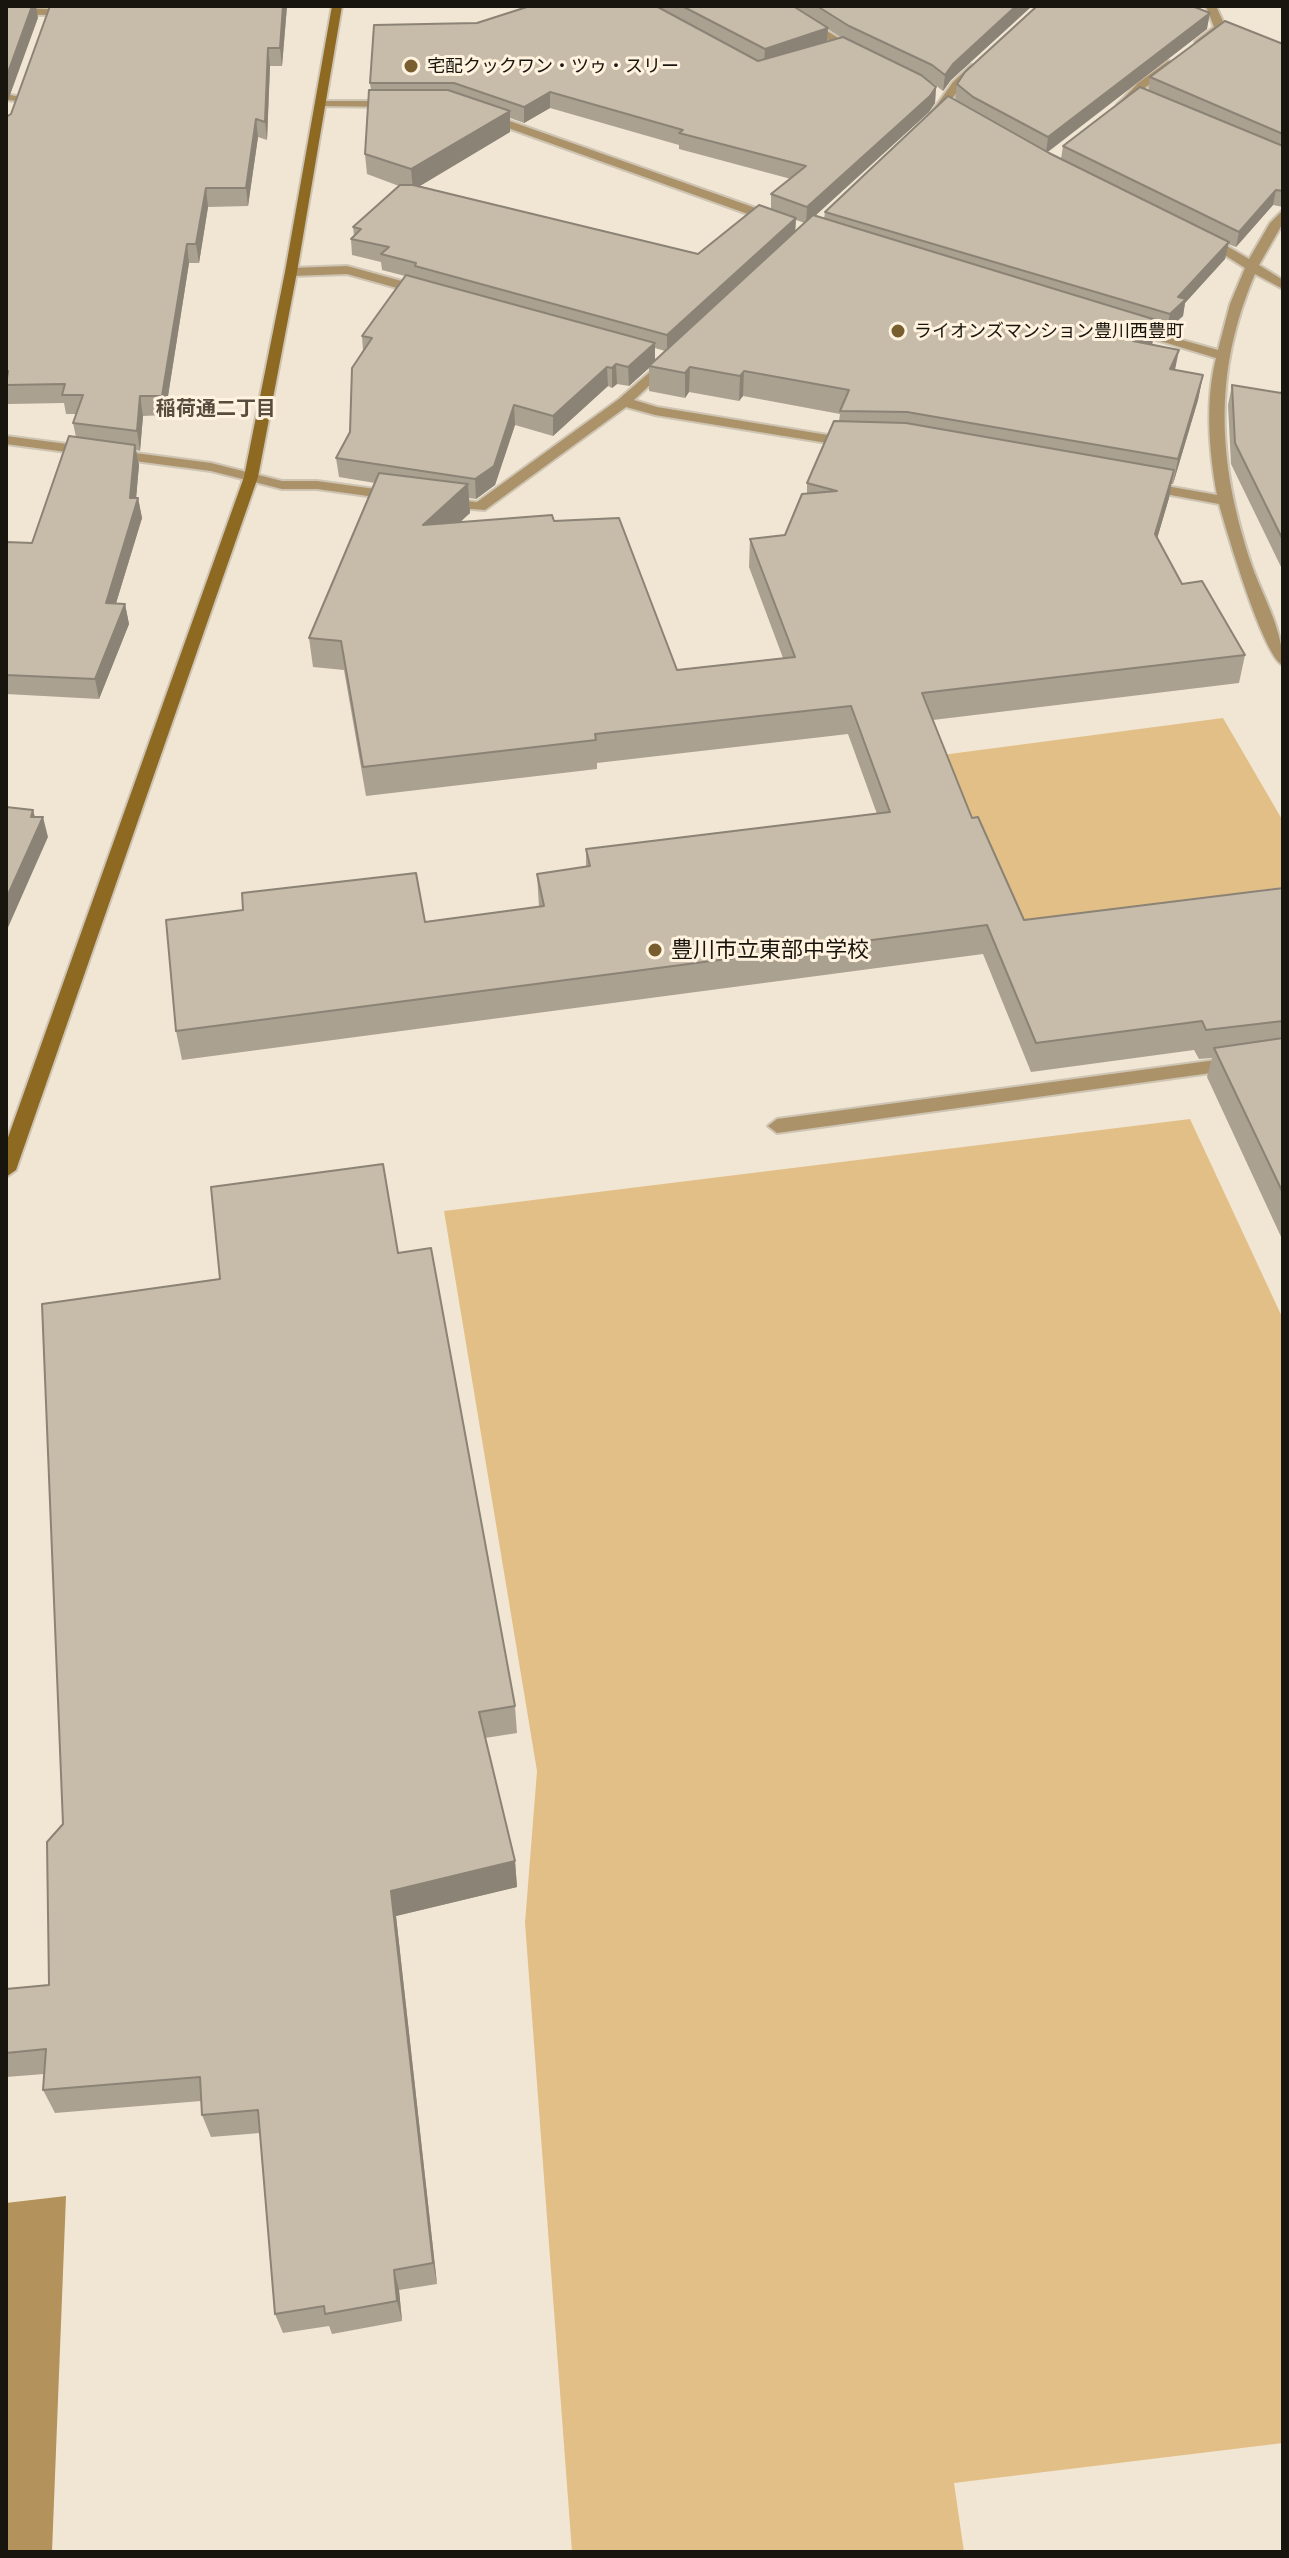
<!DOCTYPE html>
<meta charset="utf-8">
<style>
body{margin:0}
#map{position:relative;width:1289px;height:2558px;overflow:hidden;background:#f1e6d3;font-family:"Playfair Display",serif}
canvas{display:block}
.frame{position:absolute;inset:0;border:8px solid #18140e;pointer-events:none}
</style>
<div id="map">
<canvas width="1289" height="2558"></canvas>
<div class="frame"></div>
</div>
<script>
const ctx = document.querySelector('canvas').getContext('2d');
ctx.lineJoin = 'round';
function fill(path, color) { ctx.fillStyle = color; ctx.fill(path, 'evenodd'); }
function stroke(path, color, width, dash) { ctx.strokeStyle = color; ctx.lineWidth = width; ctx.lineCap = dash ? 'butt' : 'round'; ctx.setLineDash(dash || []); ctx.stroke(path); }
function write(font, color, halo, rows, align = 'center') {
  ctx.font = font + ' "Playfair Display","Noto Sans JP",serif'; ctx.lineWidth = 6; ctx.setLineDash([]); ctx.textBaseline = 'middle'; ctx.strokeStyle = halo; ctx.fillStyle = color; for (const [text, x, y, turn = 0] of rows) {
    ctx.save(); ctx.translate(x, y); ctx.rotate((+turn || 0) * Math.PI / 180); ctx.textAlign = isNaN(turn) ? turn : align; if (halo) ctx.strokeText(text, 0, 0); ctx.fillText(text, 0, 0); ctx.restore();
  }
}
fill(new Path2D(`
 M 1223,718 L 1283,821 L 1283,887 L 1016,923 L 942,755 Z
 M 1190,1119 L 1283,1319 L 1283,2443 L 954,2483 L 964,2552 L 572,2552 L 525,1923 L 537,1771 L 444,1211 Z`), '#e2bf87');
fill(new Path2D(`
 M 66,2196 L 52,2552 L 6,2552 L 6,2203 Z`), '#b3925b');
const lane = new Path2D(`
 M 1283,1051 L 1283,1063 L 777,1133 L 768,1126 L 777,1119 Z`);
const street = new Path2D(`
 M 772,6 L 785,6 L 862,52 L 852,54 Z
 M 1206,6 L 1216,6 L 1226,28 L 1201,45 L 1195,42 L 1197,40 L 1214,27 Z
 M 6,8 L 49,9 L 54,12 L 49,15 L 6,14 Z
 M 1168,61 L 1178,63 L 1146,87 L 1125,109 L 1117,109 L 1117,105 L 1138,83 Z
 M 971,65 L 981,67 L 961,86 L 939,118 L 931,118 L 929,116 L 953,82 Z
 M 6,94 L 25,98 L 19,101 L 6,100 Z
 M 321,101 L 393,101 L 399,104 L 393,107 L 317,106 L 317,102 Z
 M 487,113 L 781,217 L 783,220 L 773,223 L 483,119 L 483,115 Z
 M 1283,210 L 1283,223 L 1259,265 L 1283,280 L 1283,289 L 1255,274 C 1212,374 1218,465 1252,566 C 1264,599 1283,630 1283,665 C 1264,659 1226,529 1219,504 L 1144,490 L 1137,486 L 1144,482 L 1217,495 C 1209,451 1205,402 1216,358 L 1121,329 L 1128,325 L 1218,350 L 1230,304 L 1245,268 L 1198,238 L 1208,235 L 1249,259 L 1270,223 Z
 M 347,266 L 427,288 L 428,291 L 422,295 L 347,274 L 291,276 L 285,272 L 291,268 Z
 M 666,358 L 673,362 L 671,365 L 634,400 L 657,407 L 852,439 L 859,443 L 852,447 L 655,415 L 626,407 L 485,510 L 445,507 L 438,503 L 445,499 L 477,502 L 619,399 Z
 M 6,436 L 211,463 L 282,481 L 317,481 L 397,492 L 404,496 L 397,500 L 317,489 L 282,489 L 211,471 L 6,444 Z`);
const secondary = new Path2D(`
 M 332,6 L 342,6 L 297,272 L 258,477 L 16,1170 L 6,1177 L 6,1143 L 244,477 L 285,272 Z`);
stroke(lane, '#cec4b3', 4);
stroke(street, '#cec4b3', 4);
stroke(secondary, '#cec4b3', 4);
fill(lane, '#ac9269');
fill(street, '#ac9269');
fill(secondary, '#8e6922');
fill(new Path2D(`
 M 50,6 L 287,6 L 282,66 L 270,66 L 267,140 L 258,137 L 248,206 L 208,207 L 199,263 L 189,263 L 165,415 L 143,416 L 140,451 L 136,450 L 139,465 L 136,498 L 138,498 L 142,518 L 116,603 L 125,604 L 129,624 L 99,699 L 6,694 L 6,542 L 32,543 L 76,437 L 73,423 L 76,414 L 66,414 L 64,403 L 8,404 L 6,395 L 6,117 L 11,114 Z
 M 530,6 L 1032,6 L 951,80 L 943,91 L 930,81 L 936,87 L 935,103 L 929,112 L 815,216 L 824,219 L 825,212 L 955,100 L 957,84 L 1207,29 L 1048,152 L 1061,159 L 1063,146 L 1148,91 L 1150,77 L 1283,44 L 1283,207 L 1273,205 L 1236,247 L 1228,244 L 1225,259 L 1185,303 L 1183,316 L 1166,331 L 1155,328 L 1152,345 L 1175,370 L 1203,375 L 1198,400 L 1173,484 L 1171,484 L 1169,498 L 1157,538 L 1182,584 L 1245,655 L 1239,683 L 933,720 L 972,818 L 1024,920 L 1283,888 L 1283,1241 L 1207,1077 L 1212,1058 L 1199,1059 L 1194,1050 L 1031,1072 L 983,954 L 182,1060 L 176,1031 L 425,922 L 539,907 L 537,874 L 586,867 L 586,849 L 877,814 L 848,734 L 597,763 L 597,769 L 366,796 L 344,670 L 313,667 L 309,638 L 375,483 L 339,477 L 336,458 L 350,432 L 363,351 L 362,336 L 405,276 L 382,270 L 381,262 L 352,255 L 351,239 L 354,236 L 353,227 L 399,186 L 367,174 L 365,154 L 371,90 L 370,83 L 477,23 ZM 828,29 L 842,38 L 827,42 ZM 550,108 L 679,145 L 679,149 L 791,179 L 771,194 L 771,209 L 698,254 L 420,186 L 510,132 L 510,118 L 524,123 ZM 796,220 L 805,223 L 795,231 ZM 655,348 L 665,351 L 655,360 ZM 649,368 L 649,391 L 685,398 L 689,392 L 739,401 L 743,396 L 840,414 L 839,421 L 807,483 L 807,494 L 785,535 L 750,539 L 749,567 L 783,658 L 677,670 L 554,521 L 460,522 L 470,513 L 469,498 L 476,499 L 495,485 L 515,425 L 553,436 L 608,386 L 612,388 L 617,384 L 629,386 Z
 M 1232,385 L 1281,393 L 1283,390 L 1283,571 L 1231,464 L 1228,405 Z
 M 398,1253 L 515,1706 L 517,1733 L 485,1738 L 515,1861 L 517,1887 L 396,1916 L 437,2284 L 399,2290 L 402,2321 L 332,2334 L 329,2326 L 283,2333 L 275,2314 L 260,2133 L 211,2137 L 202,2115 L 201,2101 L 55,2113 L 43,2090 L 44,2074 L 6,2077 L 6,1989 L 49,1985 L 63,1824 Z`), '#aba191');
fill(new Path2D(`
 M 32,6 L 36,6 L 38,18 L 6,106 L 6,78 Z
 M 283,6 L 287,6 L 282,66 L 280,48 Z
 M 1016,6 L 1032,6 L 951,80 L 943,91 L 945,75 L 953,64 Z
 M 1210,13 L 1207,29 L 1046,153 L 1048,137 Z
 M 828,28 L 827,44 L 764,65 L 765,49 Z
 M 268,48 L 270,66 L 267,140 L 265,122 Z
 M 936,87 L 935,103 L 929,112 L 806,224 L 807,207 Z
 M 550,92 L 550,108 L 524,123 L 524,107 Z
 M 510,111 L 510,132 L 413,190 L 411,169 Z
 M 256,119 L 258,137 L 248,206 L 246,188 Z
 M 206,188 L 208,207 L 199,263 L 196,244 Z
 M 1276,190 L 1273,205 L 1236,247 L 1239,232 Z
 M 796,218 L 795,234 L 667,352 L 667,335 Z
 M 1229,242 L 1225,259 L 1185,303 L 1183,316 L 1166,331 L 1170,314 L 1178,297 Z
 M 187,244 L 189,263 L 165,415 L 162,396 Z
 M 1156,320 L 1152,345 L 1133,341 Z
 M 655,343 L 655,362 L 649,366 L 649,368 L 629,386 L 628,367 Z
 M 1179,350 L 1174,375 L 1170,369 Z
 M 616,364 L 617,384 L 612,388 L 612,368 Z
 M 607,367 L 608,386 L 553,436 L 553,416 Z
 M 690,367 L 689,392 L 685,398 L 685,373 Z
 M 744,371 L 743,396 L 739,401 L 740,376 Z
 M 1203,375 L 1198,400 L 1173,484 L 1178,459 Z
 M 140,396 L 143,416 L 140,451 L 137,431 Z
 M 514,405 L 515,425 L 495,485 L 476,499 L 475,479 Z
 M 135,445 L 139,465 L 135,511 L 138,498 L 142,518 L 110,623 L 106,603 L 130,498 Z
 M 1174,470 L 1169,498 L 1150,563 L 1155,534 Z
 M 468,484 L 470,513 L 425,554 L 423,525 Z
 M 125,604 L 129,624 L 99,699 L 95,679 Z
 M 33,810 L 38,828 L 43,817 L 48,837 L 6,932 L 6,899 Z
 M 515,1861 L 517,1887 L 396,1916 L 437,2284 L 433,2263 L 391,1891 Z
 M 394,2270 L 399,2290 L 402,2321 L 397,2301 Z`), '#8b8376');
const building = new Path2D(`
 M 6,6 L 32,6 L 6,78 Z
 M 50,6 L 283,6 L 280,48 L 268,48 L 265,122 L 256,119 L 246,188 L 206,188 L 196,244 L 187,244 L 162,396 L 140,396 L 137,431 L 73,423 L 83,395 L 62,395 L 65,384 L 6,385 L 8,371 L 6,371 L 6,117 L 11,114 Z
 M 530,6 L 656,6 L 758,61 L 843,37 L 921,75 L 936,87 L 930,96 L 807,207 L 771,194 L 806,166 L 679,133 L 683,130 L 550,92 L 524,107 L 454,83 L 370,83 L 374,25 L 477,23 Z
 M 682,6 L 793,6 L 828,28 L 765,49 Z
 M 817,6 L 1016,6 L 953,64 L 945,75 L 932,65 L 849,26 Z
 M 1037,6 L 1192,6 L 1210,13 L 1048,137 L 973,97 L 957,84 L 965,72 Z
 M 1225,21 L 1283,44 L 1283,134 L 1150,77 Z
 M 1140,87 L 1283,146 L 1283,191 L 1276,190 L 1239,232 L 1063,146 Z
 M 369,90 L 448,90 L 510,111 L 411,169 L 365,154 Z
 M 948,96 L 1049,153 L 1229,242 L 1178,297 L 1186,299 L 1170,314 L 825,212 Z
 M 400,185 L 413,185 L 698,254 L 759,205 L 796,218 L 667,335 L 415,266 L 416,263 L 381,254 L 389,247 L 351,239 L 361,229 L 353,227 Z
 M 813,215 L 1156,320 L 1133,341 L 1179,350 L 1170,369 L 1203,375 L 1178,459 L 907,412 L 840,411 L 849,390 L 744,371 L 740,376 L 690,367 L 685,373 L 649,366 Z
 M 406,275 L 655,343 L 628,367 L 616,364 L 612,368 L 607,367 L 553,416 L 514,405 L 494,466 L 475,479 L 336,458 L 350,432 L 352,368 L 372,338 L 362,336 Z
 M 1232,385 L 1281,393 L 1283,390 L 1283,540 L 1235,443 Z
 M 834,421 L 906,423 L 1174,470 L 1155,534 L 1182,584 L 1202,581 L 1245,655 L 922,693 L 972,818 L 978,817 L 1024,920 L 1283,888 L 1283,1021 L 1206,1030 L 1202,1021 L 1036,1043 L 987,925 L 176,1031 L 166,920 L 243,910 L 242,893 L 416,873 L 425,922 L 544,906 L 537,874 L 590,866 L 586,849 L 890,812 L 851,706 L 595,734 L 596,740 L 363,767 L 341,641 L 309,638 L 379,473 L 468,484 L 423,525 L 552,515 L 554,521 L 619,518 L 677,670 L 795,657 L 750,539 L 785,535 L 802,494 L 837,491 L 807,483 Z
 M 69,436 L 135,445 L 130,498 L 138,498 L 106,603 L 125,604 L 95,679 L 6,675 L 6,542 L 32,543 Z
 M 6,807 L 33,810 L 31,817 L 43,817 L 6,899 Z
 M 1283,1038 L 1283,1193 L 1214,1048 Z
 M 383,1164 L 398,1253 L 431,1248 L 515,1706 L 479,1712 L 515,1861 L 391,1891 L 433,2263 L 394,2270 L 397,2301 L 325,2314 L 324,2306 L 275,2314 L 258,2110 L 202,2115 L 200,2077 L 43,2090 L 46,2049 L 6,2053 L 6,1989 L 49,1985 L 47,1842 L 63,1824 L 42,1304 L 220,1279 L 211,1187 Z`);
fill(building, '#c7bba9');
stroke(building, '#8b8376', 2);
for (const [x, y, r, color] of [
 [411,66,8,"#785d2f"],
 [898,331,8,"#785d2f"],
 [655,950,8,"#785d2f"]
]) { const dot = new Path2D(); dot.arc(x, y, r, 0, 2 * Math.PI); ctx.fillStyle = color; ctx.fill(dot); stroke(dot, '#fff3e0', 3); }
write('18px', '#18140e', '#fff3e0', [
 ["宅配クックワン・ツゥ・スリー",427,66],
 ["ライオンズマンション豊川西豊町",914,331]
], 'left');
write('bold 20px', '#574d3e', '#fff3e0', [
 ["稲荷通二丁目",216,409]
]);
write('22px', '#18140e', '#fff3e0', [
 ["豊川市立東部中学校",671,950]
], 'left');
</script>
